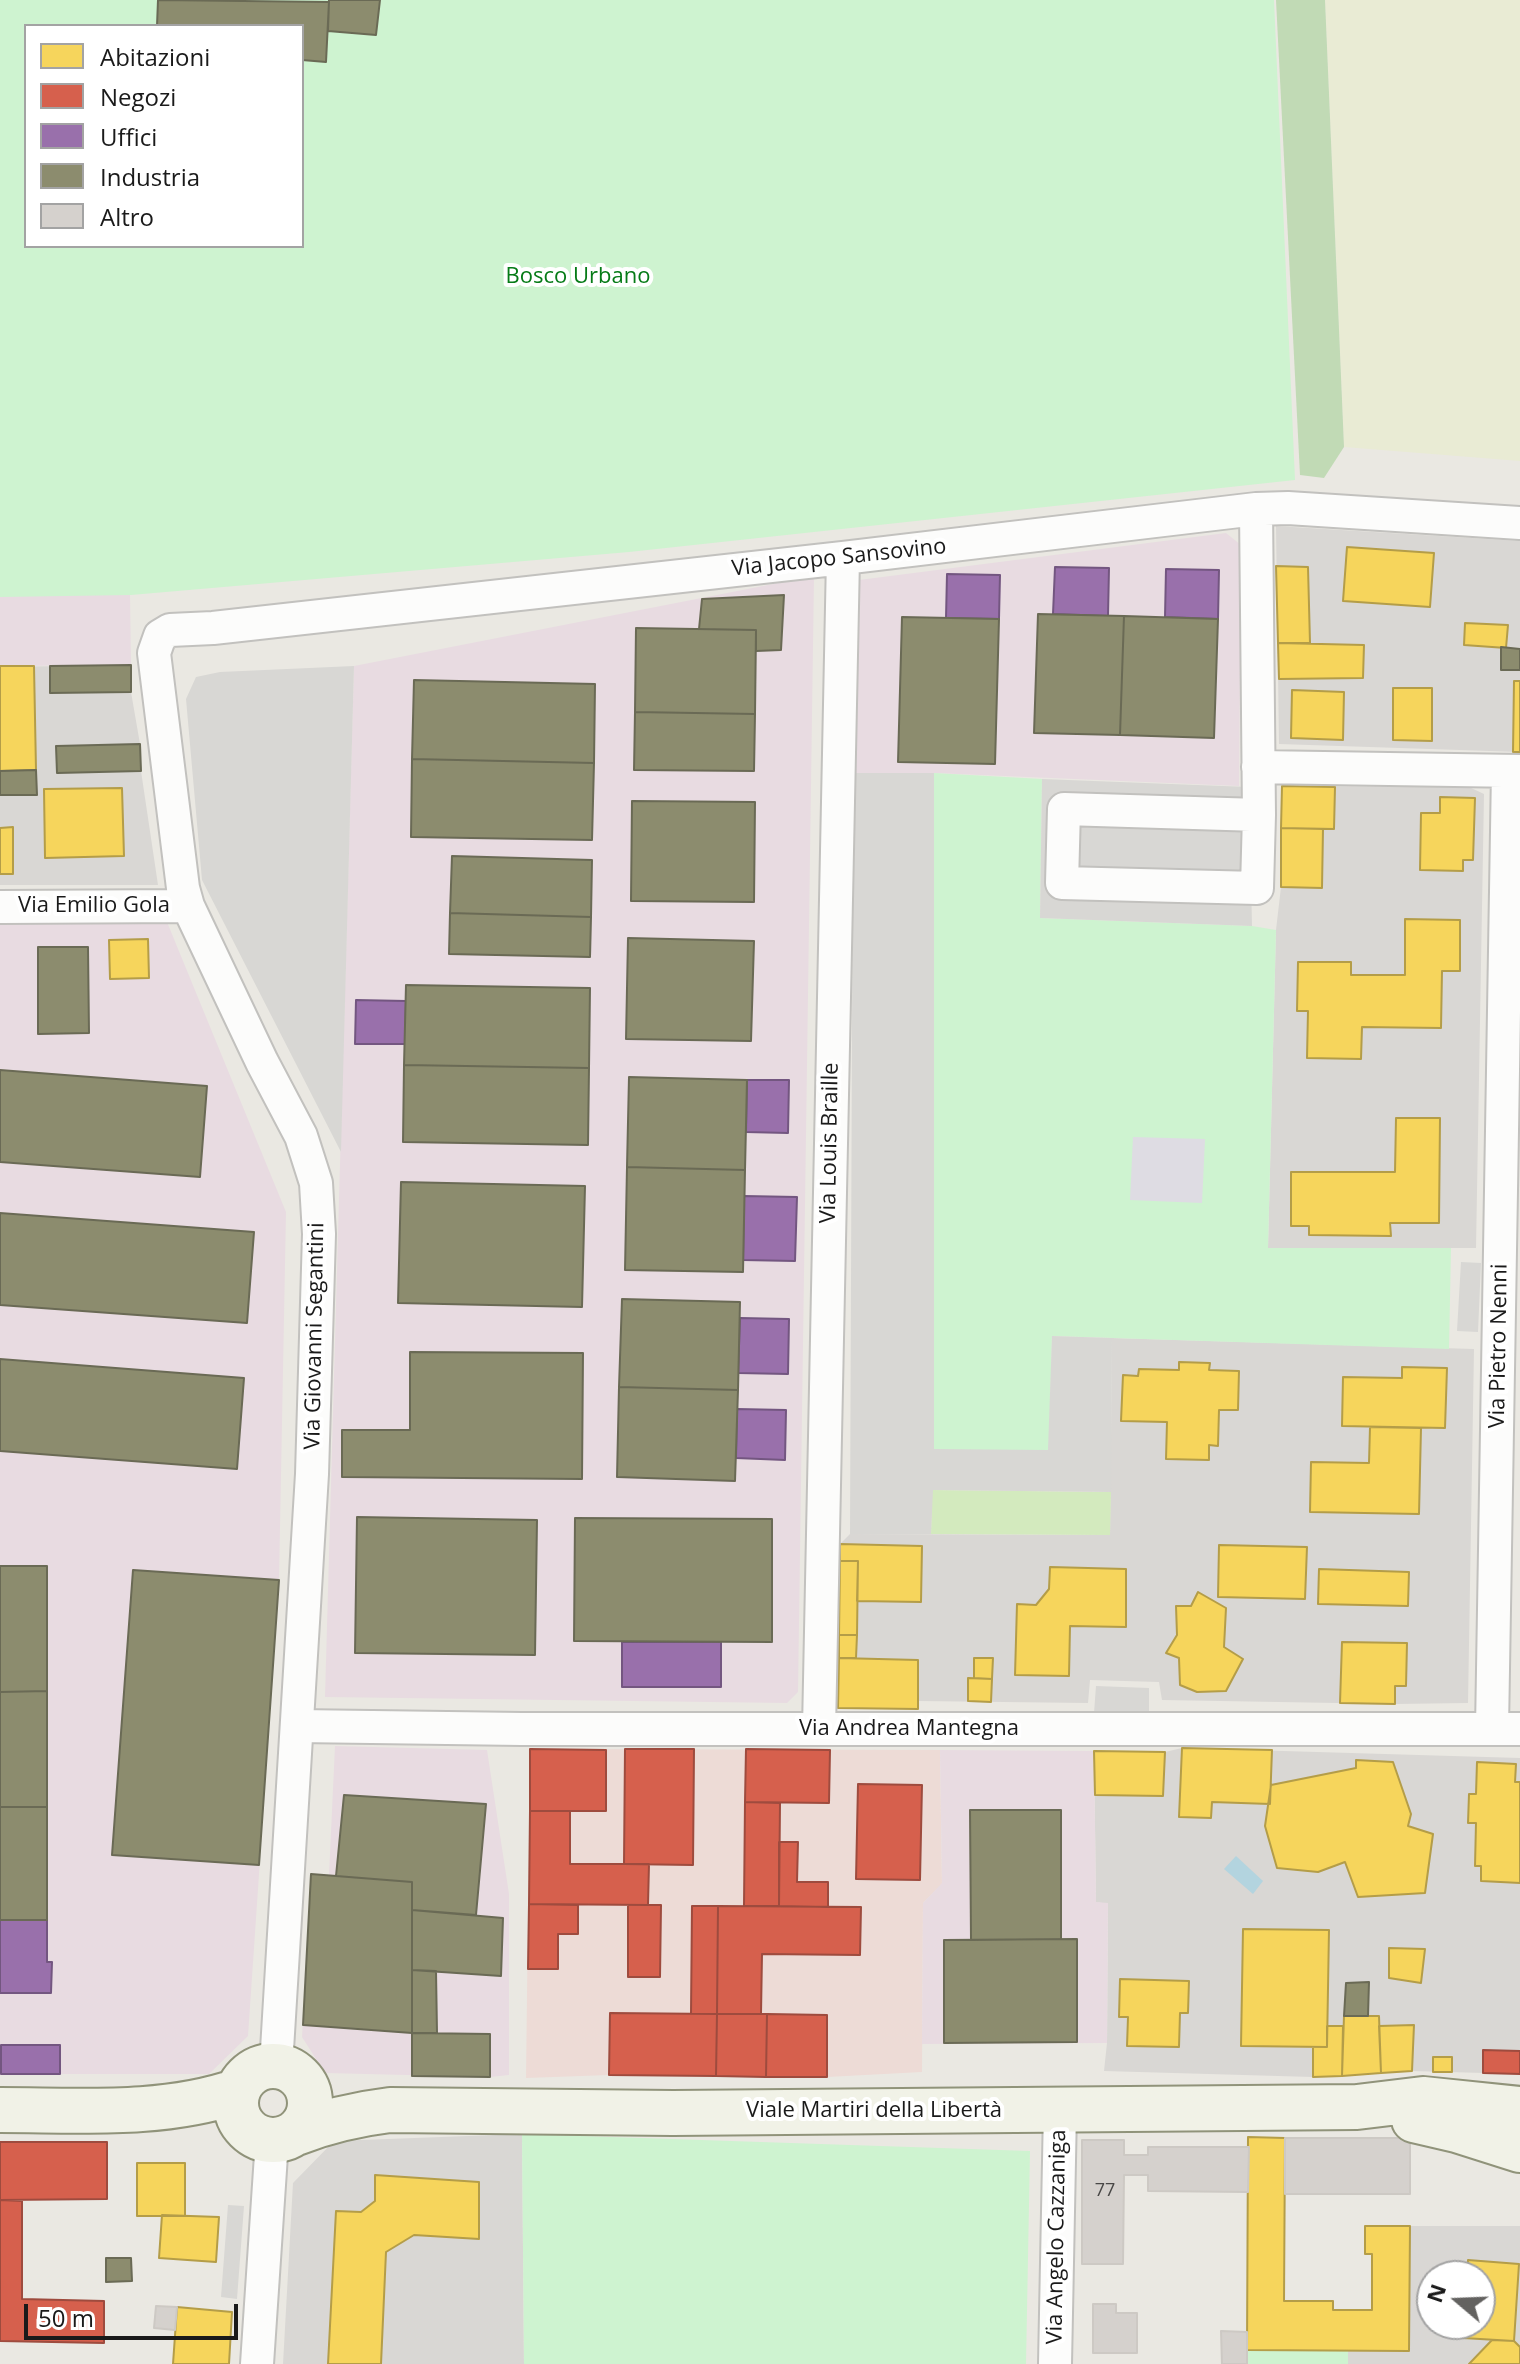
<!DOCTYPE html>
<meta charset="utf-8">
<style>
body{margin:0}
#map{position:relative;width:1520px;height:2364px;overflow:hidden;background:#eae8e2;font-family:"Open Sans",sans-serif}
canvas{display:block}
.legend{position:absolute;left:24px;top:24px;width:280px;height:224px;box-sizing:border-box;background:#fff;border:2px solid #a3a3a3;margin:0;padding:10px 14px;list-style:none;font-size:24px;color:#1a1a1a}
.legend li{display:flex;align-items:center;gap:16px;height:40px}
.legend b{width:40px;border:2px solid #a3a3a3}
.north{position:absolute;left:1416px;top:2260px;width:80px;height:80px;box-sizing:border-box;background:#fff;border:2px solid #a3a3a3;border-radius:50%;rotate:289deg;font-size:22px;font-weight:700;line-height:32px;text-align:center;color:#1a1a1a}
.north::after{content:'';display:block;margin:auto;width:28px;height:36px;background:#636260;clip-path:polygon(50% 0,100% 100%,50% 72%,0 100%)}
.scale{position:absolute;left:24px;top:2304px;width:214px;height:36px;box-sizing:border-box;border:4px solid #1a1a1a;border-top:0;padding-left:10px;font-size:24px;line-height:28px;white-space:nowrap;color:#1a1a1a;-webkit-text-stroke:6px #fff;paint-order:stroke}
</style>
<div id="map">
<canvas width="1520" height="2364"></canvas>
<ul class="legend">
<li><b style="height:22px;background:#f6d55c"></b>Abitazioni</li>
<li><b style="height:22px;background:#d6604d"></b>Negozi</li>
<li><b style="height:22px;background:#9970ab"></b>Uffici</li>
<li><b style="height:22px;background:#8c8c6e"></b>Industria</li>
<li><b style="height:22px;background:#d5d1cd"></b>Altro</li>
</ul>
<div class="north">N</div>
<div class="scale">50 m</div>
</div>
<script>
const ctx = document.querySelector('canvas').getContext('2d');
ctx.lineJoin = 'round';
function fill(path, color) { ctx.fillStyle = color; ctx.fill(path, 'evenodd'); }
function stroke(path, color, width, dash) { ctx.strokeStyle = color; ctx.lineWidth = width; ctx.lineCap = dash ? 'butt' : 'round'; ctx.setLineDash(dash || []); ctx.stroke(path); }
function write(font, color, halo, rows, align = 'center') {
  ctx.font = font + ' "Open Sans",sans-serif'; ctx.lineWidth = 8; ctx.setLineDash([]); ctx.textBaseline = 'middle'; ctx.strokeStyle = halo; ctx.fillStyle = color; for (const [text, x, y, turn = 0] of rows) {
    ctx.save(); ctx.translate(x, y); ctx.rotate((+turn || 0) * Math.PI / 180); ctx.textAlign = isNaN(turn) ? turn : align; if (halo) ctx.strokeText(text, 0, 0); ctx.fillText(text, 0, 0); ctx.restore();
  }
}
fill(new Path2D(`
 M 1276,526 L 1520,541 L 1520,752 L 1279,744 Z
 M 131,665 L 131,692 L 140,744 L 141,771 L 158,885 L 0,885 L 0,667 Z
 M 1282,786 L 1469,787 L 1484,794 L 1476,1248 L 1268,1248 L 1276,930 L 1281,887 Z
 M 1112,1338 L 1474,1349 L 1468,1703 L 1395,1704 L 1162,1700 L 1159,1682 L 1090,1680 L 1088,1703 L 918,1701 L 918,1709 L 838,1708 L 840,1544 L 850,1534 L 1110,1535 Z
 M 1182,1748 L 1520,1758 L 1520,2074 L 1412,2071 L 1313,2077 L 1104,2071 L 1107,2043 L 1108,1904 L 1096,1902 L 1094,1751 L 1165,1752 Z
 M 522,2134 L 524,2364 L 283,2364 L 293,2183 L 334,2141 Z
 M 1410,2226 L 1520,2226 L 1520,2364 L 1348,2364 L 1348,2351 L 1409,2351 ZM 1432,2276 L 1480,2276 L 1480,2324 L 1432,2324 Z`), '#d9d7d4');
fill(new Path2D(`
 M 530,1749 L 940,1750 L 942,1884 L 923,1903 L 922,2072 L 827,2077 L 609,2075 L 526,2078 Z`), '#eddbd6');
fill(new Path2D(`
 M 1226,533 L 1241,545 L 1239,786 L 934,773 L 853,773 L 859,580 Z
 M 814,576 L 798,1692 L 787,1703 L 325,1697 L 354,666 Z
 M 130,594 L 131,665 L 0,666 L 0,596 Z
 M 167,922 L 286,1212 L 279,1580 L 248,2036 L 209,2074 L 0,2074 L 0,924 Z
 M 335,1746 L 487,1750 L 509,1894 L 509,2075 L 490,2077 L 325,2073 L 302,2037 L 311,1874 L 329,1875 Z
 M 940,1750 L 1094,1751 L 1096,1902 L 1108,1903 L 1107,2043 L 922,2044 L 923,1903 L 942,1883 Z`), '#e8dbe1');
fill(new Path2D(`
 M 1325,0 L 1520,0 L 1520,461 L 1344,447 Z`), '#e9ebd4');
fill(new Path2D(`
 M 932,1490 L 1111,1492 L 1110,1535 L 931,1534 Z`), '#d3eabe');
fill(new Path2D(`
 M 1276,0 L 1325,0 L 1344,447 L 1324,478 L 1300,475 Z`), '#c1dab5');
fill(new Path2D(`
 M 0,0 L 1274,0 L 1295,480 L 629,552 L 131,595 L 0,597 ZM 26,26 L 302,26 L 302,246 L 26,246 Z
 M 934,773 L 1042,779 L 1040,918 L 1252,926 L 1276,930 L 1268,1248 L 1451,1248 L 1449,1349 L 1052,1336 L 1049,1450 L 934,1450 Z
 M 522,2134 L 1030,2151 L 1026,2364 L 524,2364 Z
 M 1247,2350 L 1348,2351 L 1348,2364 L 1247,2364 Z`), '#cef3d0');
fill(new Path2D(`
 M 354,666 L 341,1152 L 202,880 L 186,699 L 196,677 L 220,672 Z
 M 853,773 L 934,773 L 934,1449 L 1048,1450 L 1052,1336 L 1112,1338 L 1111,1492 L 933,1490 L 931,1534 L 850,1534 Z
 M 1042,779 L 1249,787 L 1252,926 L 1040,918 Z
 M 1461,1262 L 1481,1263 L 1478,1332 L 1457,1331 Z
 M 1096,1686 L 1149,1688 L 1149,1716 L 1094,1713 Z
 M 228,2205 L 244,2206 L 237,2299 L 221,2297 Z`), '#d8d7d4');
fill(new Path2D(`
 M 1133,1137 L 1205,1139 L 1202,1203 L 1130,1200 Z`), '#dedce3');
fill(new Path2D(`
 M 1236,1856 L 1263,1881 L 1253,1894 L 1224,1869 Z`), '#b3d4df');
const homes = new Path2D(`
 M 1347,547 L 1434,553 L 1430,607 L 1343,601 Z
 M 1276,566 L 1308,567 L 1310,643 L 1278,643 Z
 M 1465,623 L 1508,625 L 1506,648 L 1464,645 Z
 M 1278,643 L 1364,645 L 1363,678 L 1279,679 Z
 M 0,666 L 34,666 L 36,770 L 0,771 Z
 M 1514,681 L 1520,681 L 1520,752 L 1513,752 Z
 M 1393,688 L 1432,688 L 1432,741 L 1393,740 Z
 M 1292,690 L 1344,692 L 1343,740 L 1291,738 Z
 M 1282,786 L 1335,787 L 1334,829 L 1281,828 Z
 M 122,788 L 124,856 L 45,858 L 44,789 Z
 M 1440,797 L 1475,798 L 1473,860 L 1463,860 L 1463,871 L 1420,870 L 1421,813 L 1440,813 Z
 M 13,827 L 13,874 L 0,874 L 0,828 Z
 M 1281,828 L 1323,829 L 1322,888 L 1281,887 Z
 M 1405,919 L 1460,920 L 1460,971 L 1442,971 L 1441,1028 L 1362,1027 L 1361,1059 L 1307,1058 L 1308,1011 L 1297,1011 L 1298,962 L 1351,962 L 1351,975 L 1405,975 Z
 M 148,939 L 149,978 L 110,979 L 109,940 Z
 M 1396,1118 L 1440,1118 L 1439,1223 L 1390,1223 L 1391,1236 L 1309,1235 L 1309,1226 L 1291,1226 L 1291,1172 L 1395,1172 Z
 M 1179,1362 L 1210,1363 L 1209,1370 L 1239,1371 L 1238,1410 L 1219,1410 L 1218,1446 L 1209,1445 L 1209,1460 L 1166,1459 L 1167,1422 L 1121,1421 L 1123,1375 L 1138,1376 L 1139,1369 L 1179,1370 Z
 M 1402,1367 L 1447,1368 L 1445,1428 L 1342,1426 L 1343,1377 L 1402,1378 Z
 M 1370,1427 L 1421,1428 L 1419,1514 L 1310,1512 L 1311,1462 L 1369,1463 Z
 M 840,1544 L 922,1546 L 921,1602 L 857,1601 L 858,1561 L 840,1561 Z
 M 1219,1545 L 1307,1547 L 1305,1599 L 1218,1597 Z
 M 840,1561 L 858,1561 L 857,1635 L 839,1635 Z
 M 1050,1567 L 1126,1569 L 1126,1627 L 1070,1626 L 1069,1676 L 1015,1675 L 1017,1604 L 1036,1605 L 1049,1589 Z
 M 1319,1569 L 1409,1572 L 1408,1606 L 1318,1604 Z
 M 1198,1592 L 1226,1608 L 1224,1647 L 1243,1659 L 1226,1691 L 1197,1692 L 1180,1685 L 1179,1658 L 1166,1653 L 1177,1635 L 1176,1606 L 1191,1606 Z
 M 839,1635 L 857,1635 L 856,1658 L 839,1658 Z
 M 1342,1642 L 1407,1643 L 1406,1686 L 1395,1686 L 1395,1704 L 1340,1703 Z
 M 839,1658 L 918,1660 L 918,1709 L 838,1708 Z
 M 974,1658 L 993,1658 L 992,1679 L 974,1678 Z
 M 968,1678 L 992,1679 L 991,1702 L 968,1701 Z
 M 1182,1748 L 1272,1750 L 1270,1804 L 1212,1802 L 1211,1818 L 1179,1817 Z
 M 1094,1751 L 1165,1752 L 1163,1796 L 1095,1795 Z
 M 1356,1760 L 1393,1762 L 1411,1814 L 1408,1826 L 1433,1834 L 1425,1893 L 1358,1897 L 1345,1862 L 1318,1872 L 1277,1868 L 1265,1826 L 1271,1785 L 1356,1768 Z
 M 1477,1762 L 1516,1764 L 1515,1782 L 1520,1782 L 1520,1883 L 1481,1881 L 1481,1866 L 1475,1866 L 1476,1823 L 1468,1823 L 1469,1794 L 1476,1794 Z
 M 1243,1929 L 1329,1930 L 1327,2047 L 1241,2046 Z
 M 1389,1948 L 1425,1949 L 1421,1983 L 1389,1978 Z
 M 1120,1979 L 1189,1981 L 1188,2013 L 1180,2013 L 1179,2047 L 1127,2046 L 1128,2017 L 1119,2017 Z
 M 1344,2016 L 1379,2016 L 1381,2073 L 1342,2076 Z
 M 1414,2025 L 1412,2071 L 1381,2073 L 1379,2026 Z
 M 1327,2026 L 1343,2026 L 1342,2076 L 1313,2077 L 1313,2047 L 1327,2047 Z
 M 1433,2057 L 1452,2057 L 1452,2072 L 1433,2072 Z
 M 1248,2137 L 1285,2138 L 1284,2301 L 1333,2301 L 1333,2310 L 1372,2310 L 1372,2254 L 1365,2254 L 1365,2226 L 1410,2226 L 1409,2351 L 1247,2350 Z
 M 137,2163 L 185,2163 L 185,2216 L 137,2216 Z
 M 375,2175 L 479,2182 L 479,2239 L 414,2235 L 386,2252 L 381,2364 L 328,2364 L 336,2211 L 361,2212 L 375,2201 Z
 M 162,2215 L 219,2217 L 216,2262 L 159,2258 Z
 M 1468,2260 L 1519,2264 L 1514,2341 L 1463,2338 L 1464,2324 L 1480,2324 L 1480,2276 L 1467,2276 Z
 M 177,2307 L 232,2312 L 229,2364 L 173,2364 Z
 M 1492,2340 L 1514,2341 L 1520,2347 L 1520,2364 L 1469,2364 Z`);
fill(homes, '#f6d55c');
stroke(homes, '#b49d48', 2);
const shops = new Path2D(`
 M 530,1749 L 606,1750 L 606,1811 L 530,1811 Z
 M 625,1749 L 694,1749 L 693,1865 L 624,1864 Z
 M 746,1749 L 830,1750 L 829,1803 L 745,1802 Z
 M 858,1784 L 922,1785 L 920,1880 L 856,1879 Z
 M 745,1802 L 780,1803 L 779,1906 L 744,1906 Z
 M 530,1811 L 570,1811 L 570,1864 L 649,1864 L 648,1905 L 529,1904 Z
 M 779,1842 L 798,1842 L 797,1882 L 828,1882 L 828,1907 L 779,1906 Z
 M 529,1904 L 578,1905 L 578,1934 L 558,1934 L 558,1969 L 528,1969 Z
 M 628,1905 L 661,1905 L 660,1977 L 628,1977 Z
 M 692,1906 L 718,1906 L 717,2014 L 691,2014 Z
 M 718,1906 L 861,1907 L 860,1955 L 762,1954 L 761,2014 L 717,2014 Z
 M 610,2013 L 717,2014 L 716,2076 L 609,2075 Z
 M 717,2014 L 767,2014 L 766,2077 L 716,2076 Z
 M 767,2014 L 827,2015 L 827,2077 L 766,2077 Z
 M 1483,2050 L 1520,2051 L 1520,2074 L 1483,2073 Z
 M 0,2142 L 107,2142 L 107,2199 L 0,2200 Z
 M 0,2200 L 22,2201 L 22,2299 L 104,2301 L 104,2343 L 0,2341 Z`);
fill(shops, '#d6604d');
stroke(shops, '#9e4b3e', 2);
const offices = new Path2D(`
 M 1055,567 L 1109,568 L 1108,616 L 1053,614 Z
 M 1166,569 L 1219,570 L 1218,619 L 1165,617 Z
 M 947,574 L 1000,575 L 999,619 L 946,618 Z
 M 356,1000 L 406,1001 L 405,1044 L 355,1044 Z
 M 747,1080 L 789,1080 L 788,1133 L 746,1132 Z
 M 744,1196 L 797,1197 L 795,1261 L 743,1260 Z
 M 740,1318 L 789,1319 L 788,1374 L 738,1373 Z
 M 737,1409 L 786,1410 L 785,1460 L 736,1458 Z
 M 622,1642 L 721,1642 L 721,1687 L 622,1687 Z
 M 0,1920 L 47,1920 L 47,1962 L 52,1962 L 51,1993 L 0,1993 Z
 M 1,2045 L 60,2045 L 60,2074 L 1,2074 Z`);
fill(offices, '#9970ab');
stroke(offices, '#735680', 2);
const industry = new Path2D(`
 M 158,0 L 329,2 L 326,62 L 302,60 L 302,26 L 157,26 Z
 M 329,0 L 380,0 L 376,35 L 328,31 Z
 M 784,595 L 781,650 L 756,651 L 756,630 L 699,629 L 702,599 Z
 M 1038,614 L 1124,616 L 1120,735 L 1034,733 Z
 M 1124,616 L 1218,619 L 1214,738 L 1120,735 Z
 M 902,617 L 999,619 L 995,764 L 898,762 Z
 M 636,628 L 756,630 L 755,714 L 635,712 Z
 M 1501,647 L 1520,649 L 1520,670 L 1501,670 Z
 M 131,665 L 131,692 L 50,693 L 50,666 Z
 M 414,680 L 595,684 L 594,763 L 412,759 Z
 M 635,712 L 755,714 L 754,771 L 634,770 Z
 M 140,744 L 141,771 L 57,773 L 56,746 Z
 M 412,759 L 594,763 L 592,840 L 411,837 Z
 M 36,770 L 37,795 L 0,795 L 0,771 Z
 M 632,801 L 755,802 L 754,902 L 631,901 Z
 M 452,856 L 592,860 L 591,917 L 450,913 Z
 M 450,913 L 591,917 L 590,957 L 449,954 Z
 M 628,938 L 754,941 L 751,1041 L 626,1039 Z
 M 38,947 L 88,947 L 89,1033 L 38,1034 Z
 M 406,985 L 590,988 L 589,1068 L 404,1065 Z
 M 404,1065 L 589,1068 L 588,1145 L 403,1142 Z
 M 0,1070 L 207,1086 L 200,1177 L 0,1162 Z
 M 629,1077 L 747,1080 L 745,1170 L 627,1167 Z
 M 627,1167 L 745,1170 L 743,1272 L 625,1270 Z
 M 401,1182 L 585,1186 L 582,1307 L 398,1303 Z
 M 0,1213 L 254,1232 L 247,1323 L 0,1305 Z
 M 622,1299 L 740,1302 L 738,1390 L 619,1387 Z
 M 410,1352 L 583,1353 L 582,1479 L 342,1477 L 342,1430 L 410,1430 Z
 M 0,1359 L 244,1378 L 237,1469 L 0,1451 Z
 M 619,1387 L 738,1390 L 735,1481 L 617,1477 Z
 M 357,1517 L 537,1520 L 535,1655 L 355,1653 Z
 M 575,1518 L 772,1519 L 772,1642 L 574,1641 Z
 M 0,1566 L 47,1566 L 47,1691 L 0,1692 Z
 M 133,1570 L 279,1580 L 259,1865 L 112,1855 Z
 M 47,1691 L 47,1807 L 0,1807 L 0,1692 Z
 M 344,1795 L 486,1804 L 476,1915 L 412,1910 L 412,1882 L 336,1876 Z
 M 0,1807 L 47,1807 L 47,1920 L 0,1920 Z
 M 970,1810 L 1061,1810 L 1061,1939 L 971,1940 Z
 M 311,1874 L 412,1882 L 412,2033 L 303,2025 Z
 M 412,1910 L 503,1918 L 501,1976 L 412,1970 Z
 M 1077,1939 L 1077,2042 L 944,2043 L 944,1940 Z
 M 412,1970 L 436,1971 L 437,2033 L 412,2033 Z
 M 1369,1982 L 1368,2016 L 1344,2016 L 1346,1983 Z
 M 412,2033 L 490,2034 L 490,2077 L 412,2076 Z
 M 106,2258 L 131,2258 L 132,2281 L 106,2282 Z`);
fill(industry, '#8c8c6e');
stroke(industry, '#6a6a55', 2);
const building = new Path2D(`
 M 1285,2138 L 1410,2138 L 1410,2194 L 1285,2194 Z
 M 1082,2140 L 1124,2140 L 1124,2155 L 1148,2155 L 1148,2147 L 1249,2147 L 1248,2192 L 1148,2191 L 1148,2175 L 1124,2175 L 1123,2264 L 1082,2264 Z
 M 1093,2304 L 1116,2304 L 1116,2313 L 1137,2313 L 1137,2353 L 1093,2353 Z
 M 156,2306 L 177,2307 L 175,2330 L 154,2328 Z
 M 1221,2331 L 1247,2332 L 1247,2364 L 1222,2364 Z`);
fill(building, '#d5d1cd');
stroke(building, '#cdc9c4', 2);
const street = new Path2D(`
 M 1256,509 L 1259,815 L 1257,888 L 1062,883 L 1064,809 L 1259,815
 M 1258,767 L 1520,771
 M 0,907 L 188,906
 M 297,1726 L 522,1729 L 1520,1729
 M 819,1729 L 843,558
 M 1492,1729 L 1508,771
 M 276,2066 L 312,1474 L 319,1234 L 316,1183 L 301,1136 L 262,1062 L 188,906 L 183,888 L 154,653 L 160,636 L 170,630 L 213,628 L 843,558 L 1256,509 L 1288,508 L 1520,523
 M 257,2364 L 272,2140
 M 1055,2364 L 1060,2110`);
const secondary = new Path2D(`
 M236 2103a37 37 0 1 1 74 0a37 37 0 1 1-74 0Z
 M 0,2110 C 80,2110 162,2117 238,2091
 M 1414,2120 L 1457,2130 L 1520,2150
 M 296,2133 C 327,2121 357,2114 390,2110 L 673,2113 L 1357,2107 L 1423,2099 L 1520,2109`);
stroke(street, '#c2c1be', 36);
stroke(secondary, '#90937a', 48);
stroke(street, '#fcfcfb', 32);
stroke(secondary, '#f1f2e7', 44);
write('18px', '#494847', null, [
 ["77",1105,2191]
]);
write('22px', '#067b17', '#fff', [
 ["Bosco Urbano",578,277]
]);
write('22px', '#1a1a1a', '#fff', [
 ["Via Jacopo Sansovino",839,558,-6],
 ["Via Emilio Gola",94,906],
 ["Via Louis Braille",830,1143,-89],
 ["Via Giovanni Segantini",315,1336,-89],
 ["Via Pietro Nenni",1499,1346,-89],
 ["Via Andrea Mantegna",909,1729],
 ["Viale Martiri della Libertà",874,2111],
 ["Via Angelo Cazzaniga",1057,2237,-89]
]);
</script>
